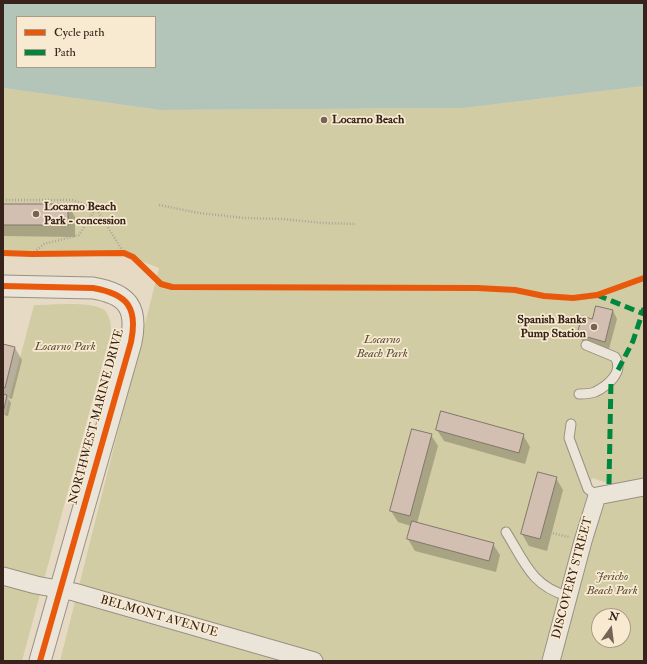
<!DOCTYPE html>
<style>
body{margin:0}
#map{position:relative;width:647px;height:664px;overflow:hidden;background:#e7dac4;font-family:"IM FELL Double Pica",serif}
canvas{display:block}
.frame{position:absolute;inset:0;border:4px solid #37231b;pointer-events:none}
.legend{position:absolute;left:16px;top:16px;width:140px;height:52px;box-sizing:border-box;background:#f8ead0;border:1px solid #ab9a88;margin:0;padding:5px 7px;list-style:none;font-size:12px;color:#37231b}
.legend li{display:flex;align-items:center;gap:8px;height:20px}
.legend b{width:20px;border:1px solid #ab9a88}
.north{position:absolute;left:591px;top:608px;width:40px;height:40px;box-sizing:border-box;background:#f8ead0;border:1px solid #ab9a88;border-radius:50%;rotate:14deg;font-size:11px;font-weight:700;line-height:16px;text-align:center;color:#37231b}
.north::after{content:'';display:block;margin:auto;width:14px;height:18px;background:#756356;clip-path:polygon(50% 0,100% 100%,50% 72%,0 100%)}
</style>
<div id="map">
<canvas width="647" height="664"></canvas>
<div class="frame"></div>
<ul class="legend">
<li><b style="height:5px;background:#e8590c"></b>Cycle path</li>
<li><b style="height:5px;background:#00873e"></b>Path</li>
</ul>
<div class="north">N</div>
</div>
<script>
const ctx = document.querySelector('canvas').getContext('2d');
ctx.lineJoin = 'round';
function fill(path, color) { ctx.fillStyle = color; ctx.fill(path, 'evenodd'); }
function stroke(path, color, width, dash) { ctx.strokeStyle = color; ctx.lineWidth = width; ctx.lineCap = dash ? 'butt' : 'round'; ctx.setLineDash(dash || []); ctx.stroke(path); }
function write(font, color, halo, rows, align = 'center') {
  ctx.font = font + ' "IM FELL Double Pica",serif'; ctx.lineWidth = 3.5; ctx.setLineDash([]); ctx.textBaseline = 'middle'; ctx.strokeStyle = halo; ctx.fillStyle = color; for (const [text, x, y, turn = 0] of rows) {
    ctx.save(); ctx.translate(x, y); ctx.rotate((+turn || 0) * Math.PI / 180); ctx.textAlign = isNaN(turn) ? turn : align; if (halo) ctx.strokeText(text, 0, 0); ctx.fillText(text, 0, 0); ctx.restore();
  }
}
fill(new Path2D(`
 M 644,86 L 644,661 L 557,661 L 607,483 L 592,478 L 541,661 L 60,661 L 159,268 L 118,252 L 3,254 L 3,88 L 160,110 L 464,108 ZM 599,616 L 623,616 L 623,640 L 599,640 Z
 M 34,305 C 51,305 89,301 103,309 C 110,314 111,324 111,332 L 22,661 L 3,661 L 3,422 Z`), '#d2cca4');
fill(new Path2D(`
 M 3,3 L 644,3 L 644,86 L 464,108 L 160,110 L 3,88 ZM 17,17 L 155,17 L 155,67 L 17,67 Z`), '#b3c4b8');
fill(new Path2D(`
 M 3,204 L 68,205 L 75,217 L 75,237 L 3,236 Z
 M 613,311 L 617,319 L 609,349 L 583,342 L 578,334 Z
 M 3,345 L 15,348 L 22,360 L 12,399 L 8,398 L 11,403 L 8,416 L 3,415 Z
 M 437,430 L 523,435 L 530,447 L 525,464 L 444,441 Z
 M 431,435 L 438,446 L 417,523 L 493,544 L 500,555 L 496,572 L 415,551 L 408,539 L 411,526 L 398,522 L 391,511 Z
 M 556,478 L 563,490 L 547,551 L 529,546 L 522,534 Z`), '#0003');
const building = new Path2D(`
 M 3,204 L 68,204 L 68,225 L 3,225 Z
 M 596,306 L 613,310 L 605,342 L 577,334 L 582,316 L 592,319 Z
 M 3,344 L 15,347 L 5,388 L 3,387 Z
 M 3,394 L 7,395 L 4,409 L 3,409 Z
 M 441,411 L 524,434 L 519,453 L 436,430 Z
 M 412,429 L 432,434 L 410,516 L 390,511 Z
 M 538,472 L 557,477 L 540,539 L 521,534 Z
 M 412,521 L 494,543 L 489,561 L 407,539 Z`);
fill(building, '#d3beb2');
stroke(building, '#81786c', 1);
const service = new Path2D(`
 M 579,394 C 584,394 590,394 595,392 C 607,386 625,372 615,357 L 586,345
 M 571,424 L 569,438 L 588,489 L 597,496
 M 506,532 C 524,561 532,587 568,596`);
const minor = new Path2D(`
 M 3,576 L 36,585 L 74,592 L 314,661
 M 551,661 L 583,541 L 597,496 L 644,487`);
const tertiary = new Path2D(`
 M 3,286 L 93,288 C 128,294 138,308 131,342 L 40,661`);
stroke(service, '#999083', 11);
stroke(minor, '#999083', 19);
stroke(tertiary, '#999083', 23);
stroke(new Path2D(`
 M 3,200 L 72,200 L 96,208 L 124,253
 M 159,205 L 199,213 L 245,218 L 283,219 L 323,223 L 356,224
 M 32,254 L 44,244 L 79,235 L 96,208
 M 547,532 L 569,537`), '#aba49a', 2.5, [1, 2]);
stroke(service, '#eae4d9', 9);
stroke(minor, '#eae4d9', 17);
stroke(tertiary, '#eae4d9', 21);
stroke(new Path2D(`
 M 597,295 L 644,314
 M 618,370 L 633,341 L 644,308
 M 609,484 L 611,380`), '#00873e', 5, [10, 5]);
stroke(new Path2D(`
 M 3,253 L 32,254 L 124,253 L 133,257 L 161,284 L 172,287 L 477,288 L 515,290 L 544,296 L 573,298 L 597,295 L 644,278
 M 3,286 L 93,288 C 128,294 138,308 131,342 L 40,661`), '#e8590c', 6);
for (const [x, y, r, color] of [
 [324,120,4,"#756356"],
 [36,214,4,"#756356"],
 [594,327,4,"#756356"]
]) { const dot = new Path2D(); dot.arc(x, y, r, 0, 2 * Math.PI); ctx.fillStyle = color; ctx.fill(dot); stroke(dot, '#f8ead0', 1.5); }
write('bold 12px', '#37231b', '#f8ead0', [
 ["Locarno Beach",332,120],
 ["Locarno Beach",44,207],
 ["Park - concession",44,221],
 ["Spanish Banks",586,320,"right"],
 ["Pump Station",586,334,"right"]
], 'left');
write('italic 12px', '#5a4a37', '#f8ead0', [
 ["Locarno",382,340],
 ["Beach Park",382,354],
 ["Locarno Park",65,347],
 ["Jericho",612,577],
 ["Beach Park",612,591]
]);
write('12px', '#37231b', '#f8ead0', [
 ["NORTHWEST MARINE DRIVE",97,417,-75],
 ["DISCOVERY STREET",573,578,-75],
 ["BELMONT AVENUE",159,617,16]
]);
</script>
